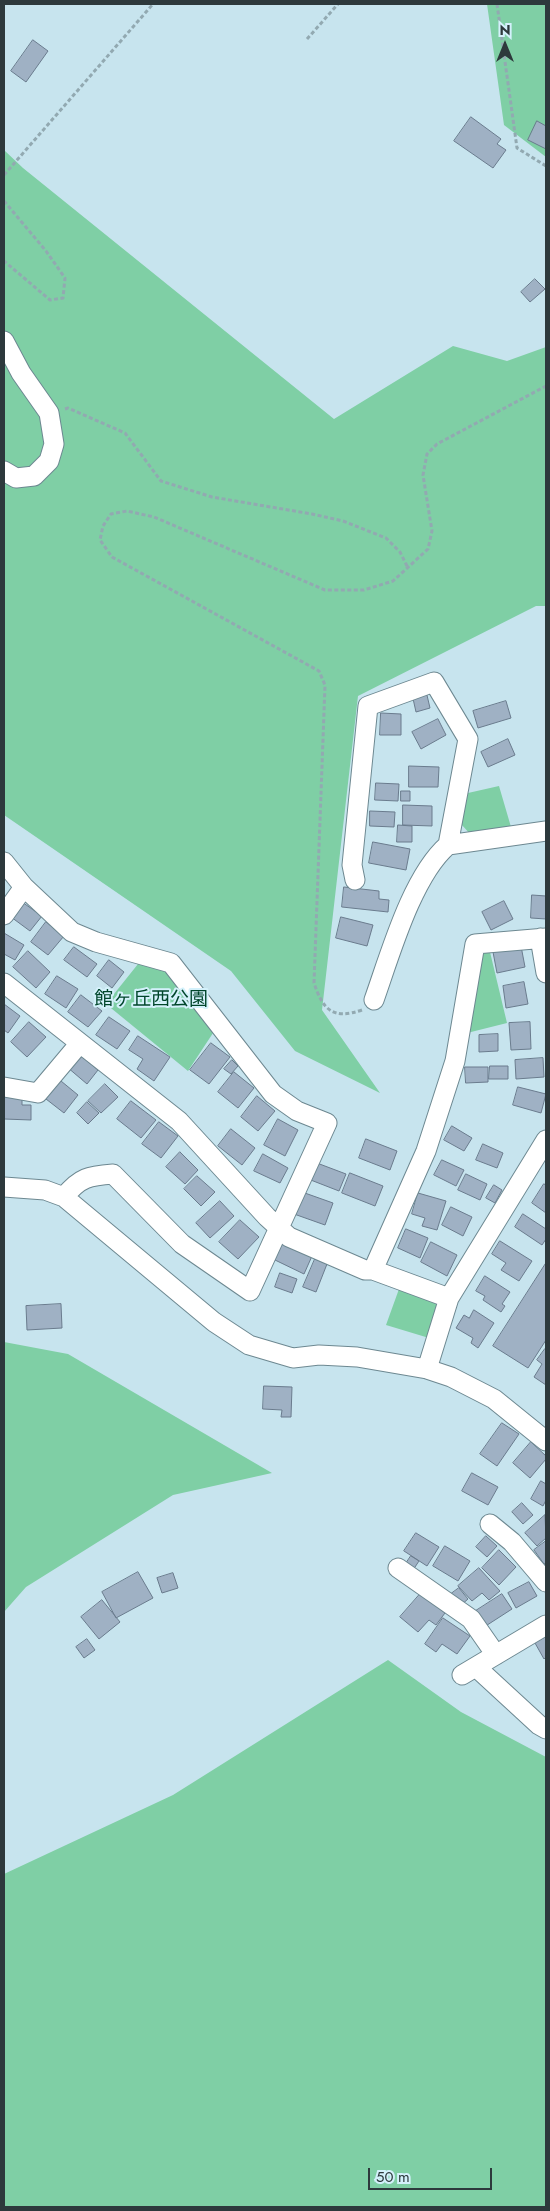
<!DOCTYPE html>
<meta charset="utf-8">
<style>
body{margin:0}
#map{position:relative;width:550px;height:2211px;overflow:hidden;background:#c7e4ee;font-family:Jost,sans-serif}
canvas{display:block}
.frame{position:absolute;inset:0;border:5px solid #2d393c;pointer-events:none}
.north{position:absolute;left:480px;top:20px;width:50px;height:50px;-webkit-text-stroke:4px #d4f1fb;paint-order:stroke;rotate:0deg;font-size:14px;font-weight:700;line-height:20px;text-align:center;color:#2d393c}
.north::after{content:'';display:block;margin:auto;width:18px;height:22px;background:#2d393c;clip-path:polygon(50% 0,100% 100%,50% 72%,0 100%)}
.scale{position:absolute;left:368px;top:2168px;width:124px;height:22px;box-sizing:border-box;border:2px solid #2d393c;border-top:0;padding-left:6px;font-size:15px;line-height:18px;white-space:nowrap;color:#2d393c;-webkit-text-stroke:4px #d4f1fb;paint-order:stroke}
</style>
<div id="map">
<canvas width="550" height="2211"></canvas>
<div class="frame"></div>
<div class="north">N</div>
<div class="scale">50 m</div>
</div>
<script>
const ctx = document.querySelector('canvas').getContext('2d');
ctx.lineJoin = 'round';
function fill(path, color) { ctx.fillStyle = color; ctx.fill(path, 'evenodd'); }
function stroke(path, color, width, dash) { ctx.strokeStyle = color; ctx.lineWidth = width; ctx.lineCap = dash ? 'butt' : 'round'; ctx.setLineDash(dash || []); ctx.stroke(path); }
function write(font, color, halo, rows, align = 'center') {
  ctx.font = font + ' Jost,"Noto Sans JP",sans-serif'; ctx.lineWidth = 4; ctx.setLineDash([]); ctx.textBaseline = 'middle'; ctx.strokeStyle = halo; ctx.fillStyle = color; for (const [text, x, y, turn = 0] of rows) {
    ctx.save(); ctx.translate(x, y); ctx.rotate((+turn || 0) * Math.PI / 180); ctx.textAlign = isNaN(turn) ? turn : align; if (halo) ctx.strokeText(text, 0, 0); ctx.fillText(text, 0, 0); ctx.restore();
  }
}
fill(new Path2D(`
 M 487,4 L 546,4 L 546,157 L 504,125 Z
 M 4,150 L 23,168 L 334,419 L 453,346 L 507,361 L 546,347 L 546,606 L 536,606 L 358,696 L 322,1010 L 380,1093 L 295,1051 L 231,971 L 4,815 Z
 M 499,786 L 511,827 L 471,835 L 461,824 L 468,793 Z
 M 490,952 L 507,1023 L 467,1033 L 481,953 Z
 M 138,964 L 169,970 L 215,1030 L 188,1071 L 106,1004 Z
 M 399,1289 L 440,1305 L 429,1338 L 386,1325 Z
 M 4,1342 L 68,1354 L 272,1473 L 173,1495 L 26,1587 L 4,1612 Z
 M 388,1660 L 461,1712 L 546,1757 L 546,2207 L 4,2207 L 4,1874 L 173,1795 Z`), '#7fcfa5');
const building = new Path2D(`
 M 33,40 L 48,51 L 26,82 L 11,71 Z
 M 471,117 L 501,139 L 497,144 L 506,150 L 493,168 L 454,141 Z
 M 537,121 L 546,126 L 546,149 L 528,140 Z
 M 535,279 L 545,289 L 530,302 L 521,292 Z
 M 426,691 L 430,708 L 416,712 L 412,694 Z
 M 506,701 L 511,718 L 478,728 L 473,711 Z
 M 381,713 L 401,714 L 401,735 L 380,735 Z
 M 438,719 L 446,735 L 421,749 L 412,732 Z
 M 508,739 L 515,755 L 488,767 L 481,752 Z
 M 409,766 L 439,767 L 438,787 L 409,787 Z
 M 376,783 L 399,784 L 398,801 L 375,800 Z
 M 401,791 L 410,791 L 410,801 L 401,801 Z
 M 403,805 L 432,806 L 432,826 L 403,825 Z
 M 370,811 L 395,812 L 394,827 L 370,826 Z
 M 398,825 L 412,826 L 412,842 L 397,842 Z
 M 373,842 L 410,849 L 406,870 L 369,863 Z
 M 344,887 L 379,891 L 379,899 L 389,900 L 388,912 L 342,907 Z
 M 532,895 L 546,896 L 546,919 L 531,918 Z
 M 504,901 L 513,919 L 491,930 L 482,912 Z
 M 22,902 L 42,916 L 30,931 L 11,917 Z
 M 341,917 L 373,925 L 367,946 L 336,938 Z
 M 46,922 L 64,936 L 48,955 L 31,942 Z
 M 4,933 L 24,945 L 15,960 L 4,954 Z
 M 521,946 L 525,967 L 497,973 L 493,952 Z
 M 74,947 L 97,964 L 87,977 L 64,960 Z
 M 28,951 L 50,972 L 36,988 L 13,967 Z
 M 109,960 L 124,972 L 112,988 L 97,976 Z
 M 57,976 L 78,989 L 66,1008 L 45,994 Z
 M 524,982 L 528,1004 L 506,1008 L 503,986 Z
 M 81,995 L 102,1011 L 88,1027 L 68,1012 Z
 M 4,1004 L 20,1016 L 8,1033 L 4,1030 Z
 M 109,1017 L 130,1031 L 117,1049 L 96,1035 Z
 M 29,1022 L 46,1037 L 27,1057 L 11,1042 Z
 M 530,1022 L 531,1049 L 511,1050 L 509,1023 Z
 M 498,1034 L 498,1051 L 479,1052 L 479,1035 Z
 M 138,1036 L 170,1057 L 154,1081 L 137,1069 L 143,1059 L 129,1050 Z
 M 211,1043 L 230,1057 L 209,1084 L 190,1070 Z
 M 79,1054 L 98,1070 L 87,1084 L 67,1067 Z
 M 543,1058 L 544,1077 L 516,1079 L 515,1060 Z
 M 232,1060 L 238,1066 L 231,1074 L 224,1069 Z
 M 490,1066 L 508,1066 L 508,1079 L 489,1079 Z
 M 465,1067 L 488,1067 L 488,1082 L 466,1083 Z
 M 234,1072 L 254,1088 L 238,1108 L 218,1092 Z
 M 61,1081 L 78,1095 L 64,1113 L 46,1099 Z
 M 105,1084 L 118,1097 L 101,1113 L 88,1101 Z
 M 518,1087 L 546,1094 L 541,1113 L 513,1105 Z
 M 4,1095 L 22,1095 L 22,1105 L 31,1105 L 31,1120 L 4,1119 Z
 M 257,1096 L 275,1111 L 258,1131 L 241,1117 Z
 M 131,1101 L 156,1120 L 141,1138 L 117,1119 Z
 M 87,1102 L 99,1113 L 88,1124 L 77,1113 Z
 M 278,1119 L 298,1130 L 285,1156 L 264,1145 Z
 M 159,1122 L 178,1136 L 161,1158 L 142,1144 Z
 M 452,1126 L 472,1138 L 464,1151 L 444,1140 Z
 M 231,1129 L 255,1148 L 242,1165 L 218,1146 Z
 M 366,1139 L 397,1151 L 390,1170 L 359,1158 Z
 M 483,1144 L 503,1153 L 497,1168 L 476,1160 Z
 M 180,1152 L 198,1170 L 185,1184 L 166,1167 Z
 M 263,1154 L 288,1168 L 280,1183 L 254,1171 Z
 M 309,1160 L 346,1174 L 339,1191 L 303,1177 Z
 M 442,1160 L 464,1170 L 456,1186 L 434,1175 Z
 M 350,1173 L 383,1186 L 375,1206 L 342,1193 Z
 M 466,1174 L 487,1184 L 480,1200 L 458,1190 Z
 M 197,1176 L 215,1192 L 201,1206 L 184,1189 Z
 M 544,1184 L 546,1185 L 546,1213 L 532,1203 Z
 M 494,1185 L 502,1190 L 495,1203 L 486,1198 Z
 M 302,1192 L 333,1203 L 325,1225 L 294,1214 Z
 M 418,1193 L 446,1201 L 437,1230 L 422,1226 L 425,1218 L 412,1214 Z
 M 220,1201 L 234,1216 L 210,1238 L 196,1223 Z
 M 451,1207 L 472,1217 L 463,1236 L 442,1225 Z
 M 523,1214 L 546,1229 L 546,1239 L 542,1245 L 515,1227 Z
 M 240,1220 L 259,1237 L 238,1259 L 219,1242 Z
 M 406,1229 L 428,1238 L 420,1258 L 398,1248 Z
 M 500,1241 L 532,1261 L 519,1281 L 501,1270 L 506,1263 L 492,1254 Z
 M 431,1242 L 457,1255 L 447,1276 L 421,1262 Z
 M 282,1243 L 312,1256 L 304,1274 L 275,1260 Z
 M 315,1259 L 327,1264 L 316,1292 L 303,1287 Z
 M 546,1263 L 546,1340 L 528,1368 L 493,1346 Z
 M 280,1273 L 297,1279 L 292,1293 L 275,1287 Z
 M 485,1276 L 510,1292 L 502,1304 L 505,1306 L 501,1312 L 483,1300 L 485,1296 L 476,1291 Z
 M 61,1304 L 62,1328 L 27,1330 L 26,1306 Z
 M 474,1310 L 494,1323 L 478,1348 L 471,1343 L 473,1338 L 456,1328 L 464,1315 L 469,1318 Z
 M 545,1349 L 546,1350 L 546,1385 L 534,1377 L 542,1364 L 537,1360 Z
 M 264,1386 L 292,1387 L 291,1417 L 281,1417 L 282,1410 L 263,1409 Z
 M 502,1423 L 519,1434 L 497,1466 L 480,1454 Z
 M 531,1442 L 546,1456 L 546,1459 L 530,1478 L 513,1463 Z
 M 472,1473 L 498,1487 L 488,1505 L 462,1491 Z
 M 541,1481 L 546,1484 L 546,1500 L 543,1506 L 531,1499 Z
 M 522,1503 L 533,1515 L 523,1524 L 512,1512 Z
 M 545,1515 L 546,1538 L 537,1546 L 525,1533 Z
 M 416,1533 L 439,1547 L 427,1566 L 404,1551 Z
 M 486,1536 L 497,1546 L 487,1557 L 476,1547 Z
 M 546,1541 L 546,1563 L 544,1564 L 534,1550 Z
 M 445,1546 L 470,1561 L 458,1581 L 433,1566 Z
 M 499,1550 L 516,1567 L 499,1585 L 482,1568 Z
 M 411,1556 L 419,1561 L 413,1570 L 405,1565 Z
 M 479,1568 L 500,1591 L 489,1600 L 482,1593 L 472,1601 L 458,1586 Z
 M 138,1572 L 153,1598 L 116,1618 L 102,1592 Z
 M 173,1573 L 178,1588 L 162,1593 L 157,1578 Z
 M 529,1582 L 537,1596 L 516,1608 L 508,1593 Z
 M 459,1588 L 468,1599 L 460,1606 L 451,1594 Z
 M 421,1593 L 445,1613 L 436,1625 L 429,1620 L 418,1632 L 400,1617 Z
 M 502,1594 L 512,1609 L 481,1629 L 471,1614 Z
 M 102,1600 L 120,1622 L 99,1639 L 81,1617 Z
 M 443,1618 L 470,1636 L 457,1654 L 442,1644 L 436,1652 L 425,1644 Z
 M 546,1637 L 546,1657 L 544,1659 L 535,1643 Z
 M 87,1639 L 95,1650 L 84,1658 L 76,1647 Z`);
fill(building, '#9fb1c4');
stroke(building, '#6a7b8d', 1);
const minor = new Path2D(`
 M 4,341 L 21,373 L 49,413 L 54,444 L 49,461 L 34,476 L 16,478 L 4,471
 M 4,862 L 24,887 L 72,932 L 96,942 L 171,963 L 273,1094 L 297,1111 L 327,1123 L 250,1291 L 182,1244 L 113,1174 C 89,1176 80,1177 64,1197
 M 355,880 L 352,865 L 368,706 L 434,682 L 468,739 L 448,845
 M 4,915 L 24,887
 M 540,938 L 546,973
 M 4,983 L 179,1121 L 267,1217 L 289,1237 L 365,1270 L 373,1270 L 449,1298
 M 374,1000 C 390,955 412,876 448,845 L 546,831
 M 4,1087 L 38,1093 L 80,1043
 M 4,1187 L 45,1190 L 64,1197 L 214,1322 L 249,1345 L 293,1358 L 319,1355 L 357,1357 L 427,1369 L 451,1377 L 494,1399 L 546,1441
 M 373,1270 L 426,1151 L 455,1061 L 475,944 L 546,938
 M 427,1369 L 449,1298 L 546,1140
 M 490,1524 L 512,1542 L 546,1582
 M 398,1568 L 471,1619 L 496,1655
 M 476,1667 L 539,1725 L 546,1729
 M 462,1675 L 546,1625`);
stroke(minor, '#6d8891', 21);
stroke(new Path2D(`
 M 497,4 L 517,148 L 546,166
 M 307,39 L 338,4
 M 4,175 L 153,4
 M 4,201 L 46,251 L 65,278 L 63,298 L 50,300 L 4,261
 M 65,409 L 68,408 L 125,433 L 161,481 L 212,497 L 312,514 L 343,521 L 386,538 L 400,552 L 407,566
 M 362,1010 C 333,1020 323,1010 314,983 L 325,685 L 319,671 L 112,557 L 100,540 L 103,526 L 111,514 L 127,511 L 154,517 L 325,590 L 364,590 L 393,581 L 428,549 L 432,531 L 423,475 L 427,454 L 437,444 L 546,386`), '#92a9b1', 3, [4, 2.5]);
stroke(minor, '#fff', 19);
write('19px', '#00462b', '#d4f1fb', [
 ["館ヶ丘西公園",151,1000]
]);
</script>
